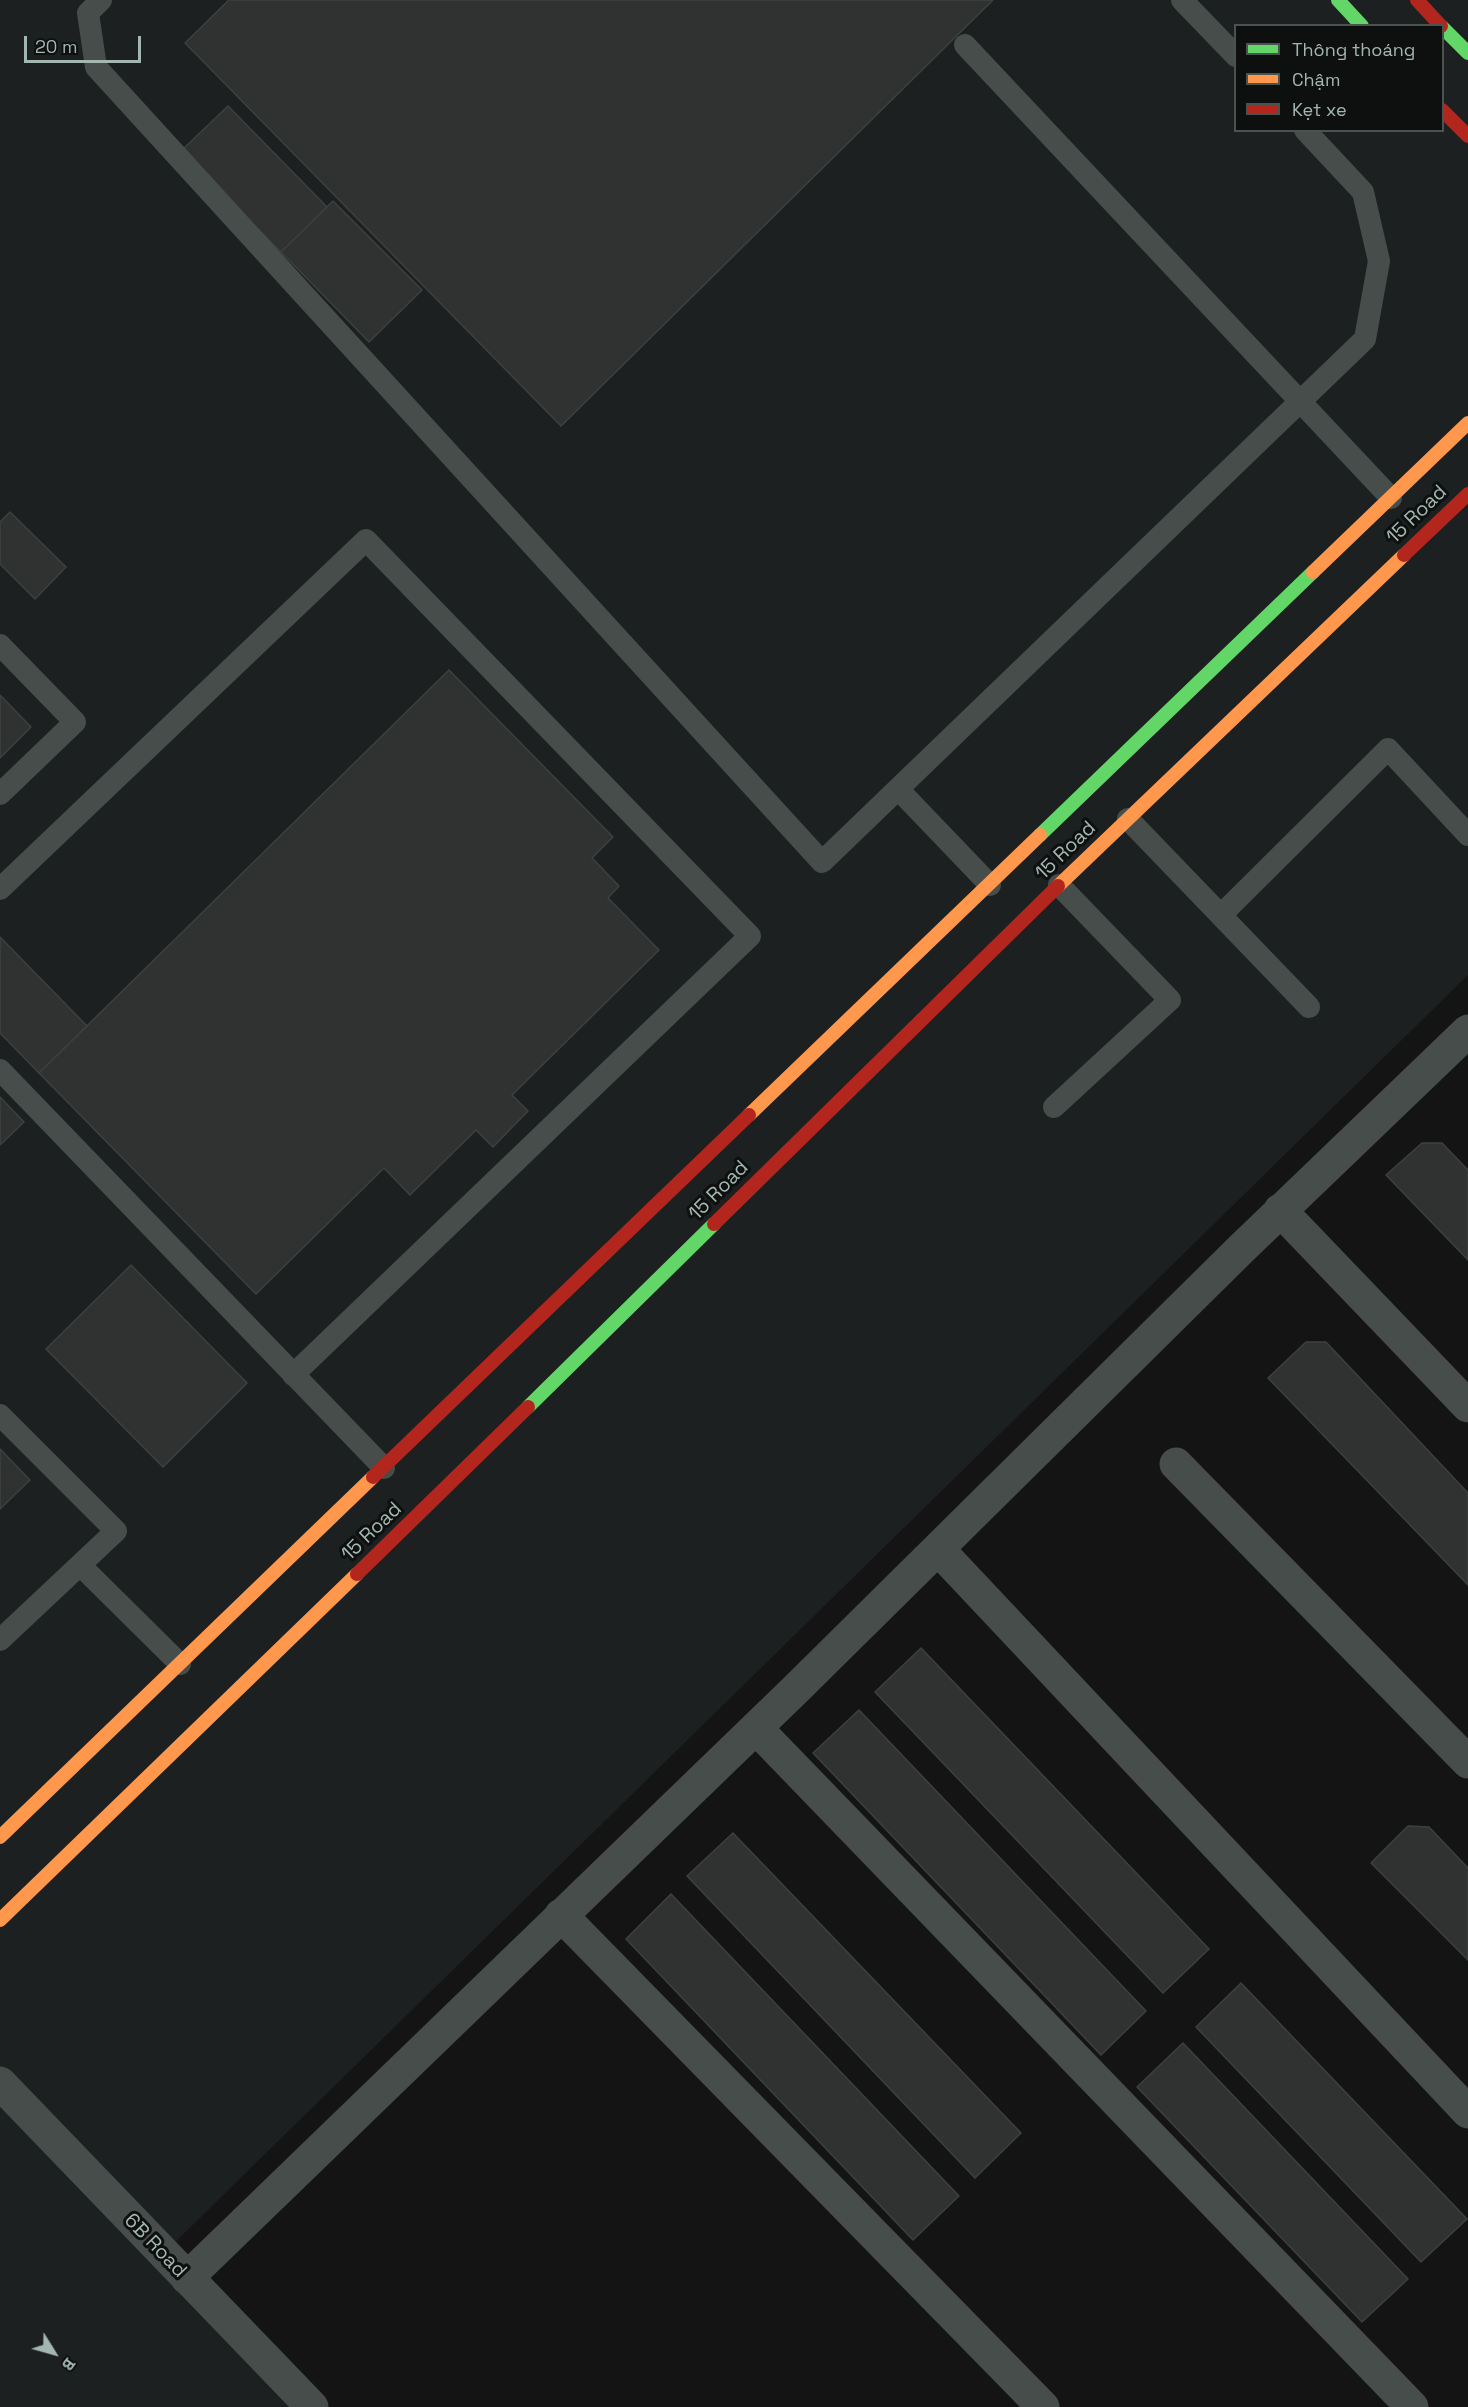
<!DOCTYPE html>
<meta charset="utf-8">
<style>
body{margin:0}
#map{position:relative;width:1468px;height:2407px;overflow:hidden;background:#141414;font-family:"Space Grotesk",sans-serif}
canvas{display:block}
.legend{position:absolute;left:1234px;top:24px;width:210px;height:108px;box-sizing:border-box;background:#0e1010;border:2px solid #4a5350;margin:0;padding:8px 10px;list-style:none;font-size:18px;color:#a3b7b0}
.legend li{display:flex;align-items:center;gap:12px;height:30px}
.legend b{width:30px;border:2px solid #4a5350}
.north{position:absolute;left:24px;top:2323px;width:60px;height:60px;-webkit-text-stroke:4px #0e1010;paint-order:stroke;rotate:127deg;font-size:16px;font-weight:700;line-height:24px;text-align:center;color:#a3b7b0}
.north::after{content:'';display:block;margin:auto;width:21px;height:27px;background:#a3b7b0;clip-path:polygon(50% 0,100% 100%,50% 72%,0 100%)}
.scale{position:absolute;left:24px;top:36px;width:117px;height:27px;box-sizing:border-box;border:3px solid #a3b7b0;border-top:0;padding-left:8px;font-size:18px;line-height:21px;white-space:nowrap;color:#a3b7b0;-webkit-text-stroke:4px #0e1010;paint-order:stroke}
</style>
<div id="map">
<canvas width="1468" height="2407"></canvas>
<ul class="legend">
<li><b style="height:8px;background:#63d668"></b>Thông thoáng</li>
<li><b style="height:8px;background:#ff974d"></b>Chậm</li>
<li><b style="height:8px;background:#b3261e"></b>Kẹt xe</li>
</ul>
<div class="north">B</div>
<div class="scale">20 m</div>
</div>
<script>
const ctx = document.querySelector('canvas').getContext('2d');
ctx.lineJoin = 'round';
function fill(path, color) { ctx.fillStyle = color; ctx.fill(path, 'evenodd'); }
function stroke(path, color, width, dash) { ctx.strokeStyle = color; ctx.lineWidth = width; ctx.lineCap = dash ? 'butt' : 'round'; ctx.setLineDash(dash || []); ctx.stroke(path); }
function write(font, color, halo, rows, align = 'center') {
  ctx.font = font + ' "Space Grotesk",sans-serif'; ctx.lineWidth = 6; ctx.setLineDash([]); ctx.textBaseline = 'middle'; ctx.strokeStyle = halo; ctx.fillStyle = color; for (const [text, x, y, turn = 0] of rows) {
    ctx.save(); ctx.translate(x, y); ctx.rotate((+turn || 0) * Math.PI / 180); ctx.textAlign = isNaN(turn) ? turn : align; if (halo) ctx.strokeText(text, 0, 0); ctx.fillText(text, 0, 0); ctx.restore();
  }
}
fill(new Path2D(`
 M 0,0 L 1468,0 L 1468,975 L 158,2259 L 301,2407 L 0,2407 ZM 1236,26 L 1442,26 L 1442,130 L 1236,130 Z`), '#1d2020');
const building = new Path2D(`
 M 229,0 L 993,0 L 561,426 L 185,43 Z
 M 228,106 L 327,207 L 281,252 L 181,151 Z
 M 333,201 L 422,290 L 369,342 L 281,252 Z
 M 10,512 L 66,567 L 35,599 L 0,564 L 0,522 Z
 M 449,670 L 613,837 L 592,858 L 619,886 L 608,898 L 659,950 L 512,1095 L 528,1111 L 493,1147 L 476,1130 L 410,1195 L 384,1168 L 256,1294 L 39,1073 Z
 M 0,695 L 31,727 L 0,758 Z
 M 0,937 L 87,1026 L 39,1073 L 0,1033 Z
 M 0,1097 L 24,1122 L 0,1145 Z
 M 1422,1143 L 1442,1143 L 1468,1170 L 1468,1260 L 1386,1175 Z
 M 131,1265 L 247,1383 L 163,1467 L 46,1349 Z
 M 1306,1342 L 1326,1342 L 1468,1493 L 1468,1585 L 1268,1378 Z
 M 0,1449 L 30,1480 L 0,1509 Z
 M 921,1648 L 1209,1949 L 1163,1993 L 875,1692 Z
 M 859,1710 L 1146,2011 L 1101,2055 L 813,1753 Z
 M 1408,1826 L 1429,1827 L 1468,1868 L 1468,1960 L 1371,1863 Z
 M 733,1833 L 1021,2133 L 975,2178 L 687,1876 Z
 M 671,1894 L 959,2196 L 913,2240 L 626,1939 Z
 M 1241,1983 L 1467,2219 L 1421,2262 L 1196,2027 Z
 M 1183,2043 L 1408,2279 L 1362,2322 L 1137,2087 Z`);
fill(building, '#303231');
stroke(building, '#3c413f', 1.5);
stroke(new Path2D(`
 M 101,0 L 88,13 L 96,67 L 822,862 L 1365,339 L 1379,261 L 1363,192 L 1305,130
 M 1182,0 L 1236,56
 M 965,45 L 1391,498
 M 0,645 L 75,722 L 0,794
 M 898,789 L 990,885
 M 1128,819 L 1309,1007
 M 0,889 L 366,540 L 750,936 L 293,1375
 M 1221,915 L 1388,749 L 1468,835
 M 0,1070 L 384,1468
 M 1054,1107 L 1170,1000 L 1059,885
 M 0,1415 L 116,1531 L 0,1640
 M 80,1565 L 180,1664`), '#474d4b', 22);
stroke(new Path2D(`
 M 1280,1210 L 1468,1406
 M 1176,1464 L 1468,1762
 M 938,1549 L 1468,2112
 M 756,1728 L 1412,2407
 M 561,1915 L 1043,2407
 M 0,2083 L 312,2407
 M 187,2278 L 795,1690 L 1241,1249 L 1468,1031`), '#474d4b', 33);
stroke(new Path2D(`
 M 1338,0 L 1362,26
 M 1442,27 L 1468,53
 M 1040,835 L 1313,572
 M 528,1407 L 714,1224`), '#63d668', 14);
stroke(new Path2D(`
 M 1313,572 L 1468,423
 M 1058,886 L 1404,555
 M 749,1115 L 1040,835
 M 0,1837 L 373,1477
 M 0,1920 L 357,1574`), '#ff974d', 14);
stroke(new Path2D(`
 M 1417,0 L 1441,26
 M 1442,110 L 1468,136
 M 1404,555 L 1468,494
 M 714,1224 L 1058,886
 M 373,1477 L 749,1115
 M 357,1574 L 528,1407`), '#b3261e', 14);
write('20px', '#a3b7b0', '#0e1010', [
 ["15 Road",1417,515,-44],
 ["15 Road",1066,851,-44],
 ["15 Road",719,1191,-45],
 ["15 Road",372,1532,-44],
 ["6B Road",155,2246,46]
]);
</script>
